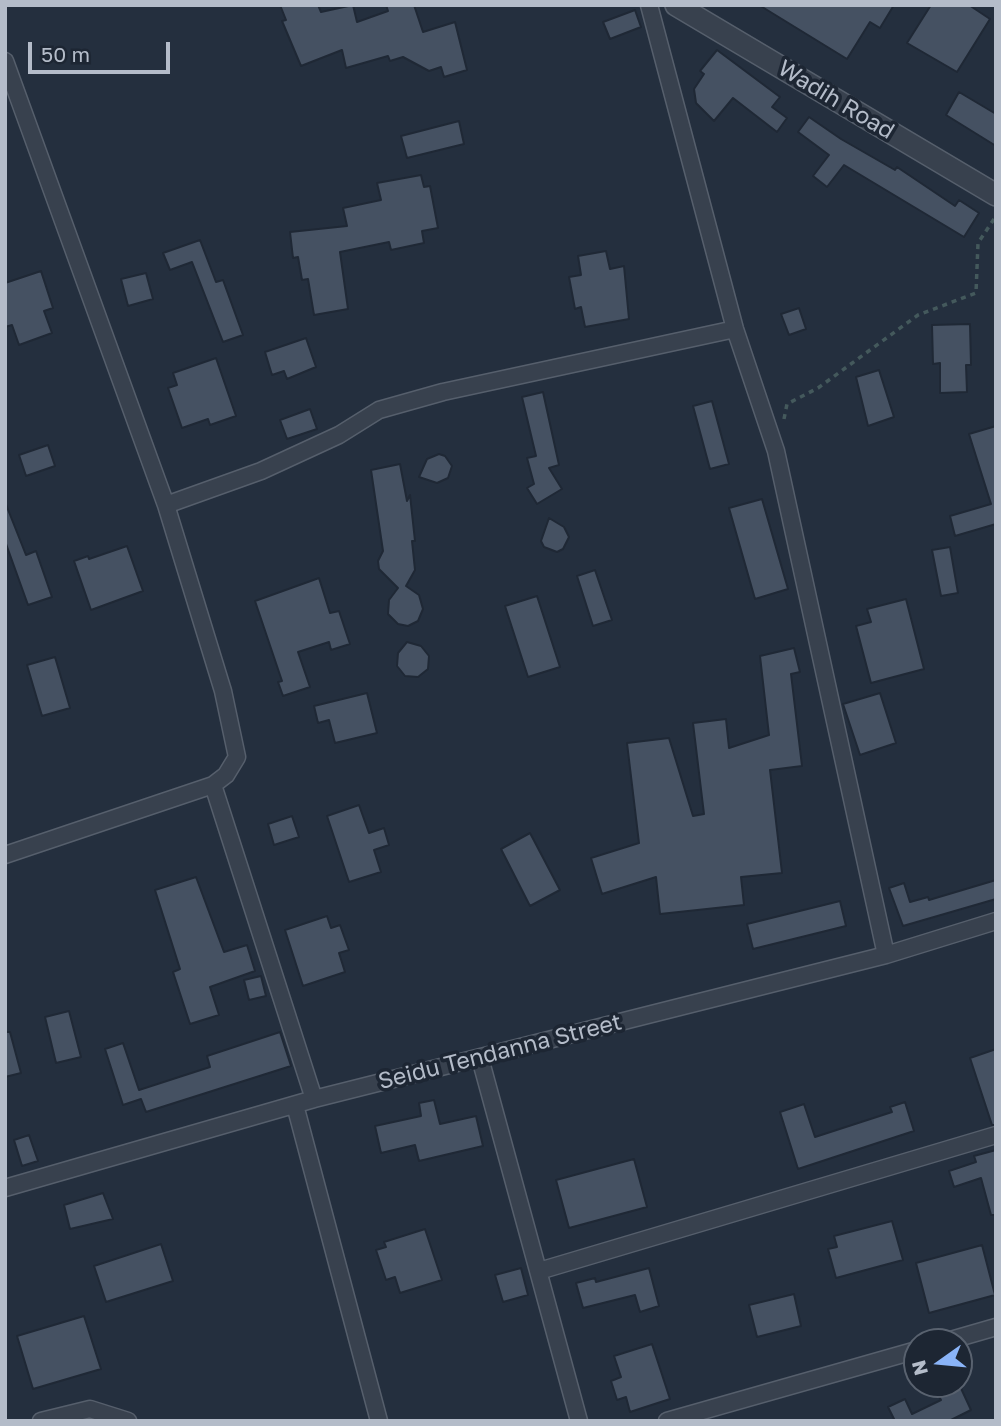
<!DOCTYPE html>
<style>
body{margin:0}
#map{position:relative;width:1001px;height:1426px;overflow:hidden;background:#242f3e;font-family:"Golos Text",sans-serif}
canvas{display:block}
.frame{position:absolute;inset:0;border:7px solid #b4bcc9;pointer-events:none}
.north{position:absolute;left:903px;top:1328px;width:70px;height:70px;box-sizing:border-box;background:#1d2633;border:2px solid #59626f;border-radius:50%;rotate:255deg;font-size:19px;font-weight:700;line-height:28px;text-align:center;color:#b4bcc9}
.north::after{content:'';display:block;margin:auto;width:24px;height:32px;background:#8ab4f8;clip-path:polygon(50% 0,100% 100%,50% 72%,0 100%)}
.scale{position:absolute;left:28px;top:42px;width:142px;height:32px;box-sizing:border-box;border:4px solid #b4bcc9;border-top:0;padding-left:9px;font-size:21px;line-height:24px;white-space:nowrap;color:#b4bcc9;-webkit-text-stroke:5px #1d2633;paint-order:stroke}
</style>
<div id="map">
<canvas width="1001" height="1426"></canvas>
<div class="frame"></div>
<div class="north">N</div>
<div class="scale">50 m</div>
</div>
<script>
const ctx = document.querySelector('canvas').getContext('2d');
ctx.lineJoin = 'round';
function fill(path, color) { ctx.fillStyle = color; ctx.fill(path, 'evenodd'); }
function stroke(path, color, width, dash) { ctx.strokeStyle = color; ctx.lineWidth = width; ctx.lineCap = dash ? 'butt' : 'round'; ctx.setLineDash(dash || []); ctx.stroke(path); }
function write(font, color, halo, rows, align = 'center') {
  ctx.font = font + ' "Golos Text",sans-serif'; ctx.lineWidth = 7; ctx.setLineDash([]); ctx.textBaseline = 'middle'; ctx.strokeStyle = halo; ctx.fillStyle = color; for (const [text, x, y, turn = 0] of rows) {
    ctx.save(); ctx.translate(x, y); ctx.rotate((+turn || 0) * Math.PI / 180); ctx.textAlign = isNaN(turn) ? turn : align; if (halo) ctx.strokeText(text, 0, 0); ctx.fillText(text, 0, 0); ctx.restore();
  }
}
const building = new Path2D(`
 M 280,5 L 318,5 L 321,12 L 353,5 L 357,22 L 388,11 L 386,5 L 414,5 L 423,32 L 455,22 L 467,70 L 444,77 L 441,67 L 429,71 L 403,57 L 390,61 L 388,56 L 346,68 L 342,50 L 301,66 L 282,21 L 286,20 Z
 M 759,5 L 894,5 L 880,28 L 870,22 L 847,59 Z
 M 931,5 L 969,5 L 990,19 L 957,72 L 907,43 Z
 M 635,10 L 641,27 L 610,39 L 603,22 Z
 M 717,50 L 780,97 L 772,107 L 787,118 L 777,132 L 733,98 L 714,121 L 696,103 L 694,89 L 704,74 L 700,71 Z
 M 959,92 L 996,114 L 996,146 L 946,115 Z
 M 809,117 L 841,139 L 895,170 L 897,167 L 955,206 L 959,200 L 979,213 L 964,237 L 844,165 L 827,187 L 813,176 L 829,155 L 798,132 Z
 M 459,121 L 464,144 L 407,158 L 401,136 Z
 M 421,175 L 424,187 L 430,186 L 438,228 L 422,231 L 424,243 L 391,250 L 389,242 L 340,252 L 348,309 L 314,315 L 308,279 L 302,280 L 298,257 L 293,258 L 290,232 L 347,226 L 343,208 L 381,200 L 377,183 Z
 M 200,240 L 216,282 L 223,280 L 243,335 L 223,342 L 192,262 L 170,270 L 163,253 Z
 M 606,251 L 610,269 L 624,266 L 629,319 L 585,327 L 581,307 L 575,309 L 569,277 L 581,275 L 578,256 Z
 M 41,271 L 53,308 L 44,311 L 52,333 L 19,345 L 12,325 L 5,327 L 5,283 Z
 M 146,273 L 153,299 L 128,306 L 121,279 Z
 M 799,308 L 806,329 L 789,335 L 781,314 Z
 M 970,324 L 971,365 L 966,365 L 967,392 L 940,393 L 940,363 L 933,364 L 932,325 Z
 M 306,338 L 316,367 L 287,379 L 284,371 L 272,375 L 265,352 Z
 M 216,358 L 236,416 L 210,425 L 208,419 L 182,428 L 168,388 L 177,385 L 173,373 Z
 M 879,370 L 894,417 L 868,426 L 856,377 Z
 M 543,392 L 559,465 L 549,468 L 562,489 L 537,504 L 527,488 L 534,484 L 527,458 L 536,456 L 522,397 Z
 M 712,401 L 729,464 L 710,469 L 693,406 Z
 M 310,409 L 317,429 L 287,439 L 280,420 Z
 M 996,426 L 996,524 L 955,536 L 950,516 L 991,504 L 969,434 Z
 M 48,445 L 55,466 L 26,476 L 19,455 Z
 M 439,454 L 445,456 L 452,466 L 448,478 L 437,483 L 419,477 L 427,459 Z
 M 400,464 L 407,501 L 410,495 L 415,541 L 412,541 L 415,570 L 406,586 L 419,595 L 423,609 L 418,621 L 408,626 L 398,624 L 388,614 L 389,600 L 398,588 L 379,569 L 378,561 L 383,551 L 371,470 Z
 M 762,499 L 788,589 L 755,599 L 729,508 Z
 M 5,502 L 26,555 L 36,551 L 52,597 L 28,605 L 5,541 Z
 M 549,518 L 564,527 L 569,537 L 563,549 L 557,552 L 544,547 L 541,541 Z
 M 127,546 L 143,591 L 91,610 L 74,561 L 88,556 L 89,559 Z
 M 950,547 L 958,593 L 941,596 L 932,550 Z
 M 595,570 L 612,620 L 593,626 L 577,576 Z
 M 319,578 L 330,613 L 339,611 L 350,644 L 331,650 L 329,642 L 298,652 L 310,687 L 283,696 L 278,682 L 282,681 L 255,601 Z
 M 537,596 L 560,667 L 528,677 L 505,606 Z
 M 906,599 L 924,669 L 871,683 L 856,626 L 871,622 L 867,609 Z
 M 407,642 L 421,646 L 429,656 L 428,669 L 418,677 L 405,676 L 397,666 L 398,653 Z
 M 794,648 L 800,672 L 791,674 L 802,766 L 770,770 L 782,873 L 741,877 L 744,905 L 660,914 L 656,877 L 602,894 L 591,858 L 639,843 L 627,743 L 669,738 L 693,816 L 704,814 L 693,723 L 726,719 L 729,748 L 769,735 L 760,656 Z
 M 55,657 L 70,708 L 42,716 L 27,665 Z
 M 367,693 L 377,733 L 335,743 L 329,720 L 318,723 L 314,706 Z
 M 880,693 L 896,743 L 860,755 L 843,704 Z
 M 359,805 L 369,833 L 384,828 L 389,845 L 374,850 L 381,872 L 349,882 L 327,816 Z
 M 292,816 L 299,837 L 274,845 L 268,824 Z
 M 530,833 L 560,890 L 530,906 L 501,849 Z
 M 196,877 L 224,952 L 247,945 L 255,971 L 210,987 L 219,1015 L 190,1024 L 173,972 L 180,969 L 155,890 Z
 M 996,880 L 996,899 L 903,926 L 889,888 L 904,883 L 910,902 L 928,897 L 929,900 Z
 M 840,901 L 846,926 L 753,949 L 747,924 Z
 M 327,916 L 331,928 L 340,925 L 349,950 L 339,953 L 345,972 L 303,986 L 285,930 Z
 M 261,976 L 266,996 L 249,1000 L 244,980 Z
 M 69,1011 L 81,1057 L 56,1063 L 45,1017 Z
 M 5,1032 L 10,1032 L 21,1073 L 5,1077 Z
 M 280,1032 L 291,1066 L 146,1112 L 141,1099 L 123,1105 L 105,1049 L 123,1043 L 139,1090 L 210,1067 L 207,1056 Z
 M 996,1049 L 996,1125 L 992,1125 L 970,1058 Z
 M 434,1100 L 440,1124 L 476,1116 L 483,1146 L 419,1161 L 415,1145 L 381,1153 L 375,1126 L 421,1116 L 419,1103 Z
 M 905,1102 L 914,1131 L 798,1169 L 780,1112 L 804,1104 L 815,1137 L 892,1112 L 890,1107 Z
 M 29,1135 L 38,1161 L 22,1166 L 14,1140 Z
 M 996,1150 L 996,1215 L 991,1215 L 981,1178 L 954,1187 L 949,1171 L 976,1162 L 974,1156 Z
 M 634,1159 L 647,1207 L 569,1228 L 556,1180 Z
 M 103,1193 L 113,1219 L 70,1229 L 64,1205 Z
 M 892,1221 L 903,1260 L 836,1278 L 828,1249 L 837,1247 L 834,1236 Z
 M 425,1229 L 442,1280 L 400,1293 L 395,1277 L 386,1280 L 376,1250 L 386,1247 L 384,1242 Z
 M 161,1244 L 173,1281 L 106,1302 L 94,1266 Z
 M 982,1245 L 995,1295 L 929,1313 L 916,1263 Z
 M 521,1268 L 528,1295 L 503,1302 L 495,1275 Z
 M 649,1268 L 659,1306 L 640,1312 L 635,1295 L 583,1308 L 576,1283 L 595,1278 L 596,1282 Z
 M 794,1294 L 801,1326 L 757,1337 L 749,1305 Z
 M 84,1316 L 101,1369 L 33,1389 L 17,1336 Z
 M 652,1344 L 670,1399 L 630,1412 L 626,1397 L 617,1400 L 611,1381 L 621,1377 L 614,1356 Z
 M 959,1384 L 971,1410 L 949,1421 L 895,1421 L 888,1407 L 905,1399 L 912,1414 L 941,1400 L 937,1393 Z`);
fill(building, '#455162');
stroke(building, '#1f2835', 2);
const minor = new Path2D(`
 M 649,5 L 735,329 L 776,451 L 886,955
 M 5,61 L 166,505 L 223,691 L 237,757 L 226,775 L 213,785 L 5,855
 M 166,505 L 261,471 L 339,435 L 379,410 L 443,392 L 735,329
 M 213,785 L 314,1099
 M 480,1058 L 579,1421
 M 295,1105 L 379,1421
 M 5,1188 L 314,1099 L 886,955 L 996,921
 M 539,1271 L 996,1135
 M 944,1342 L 996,1327
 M 41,1421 L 90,1409 L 128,1421
 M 667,1421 L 917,1350`);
const tertiary = new Path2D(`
 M 676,5 L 996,195`);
stroke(minor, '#565f6c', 19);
stroke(tertiary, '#565f6c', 24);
stroke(new Path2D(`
 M 784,419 L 787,404 L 818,388 L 918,315 L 976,293 L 978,243 L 996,216`), '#44595c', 3.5, [5, 5]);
stroke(minor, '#38414e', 16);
stroke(tertiary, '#38414e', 21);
write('23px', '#b4bcc9', '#1d2633', [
 ["Wadih Road",836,100,31],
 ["Seidu Tendanna Street",500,1052,-14]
]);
</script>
